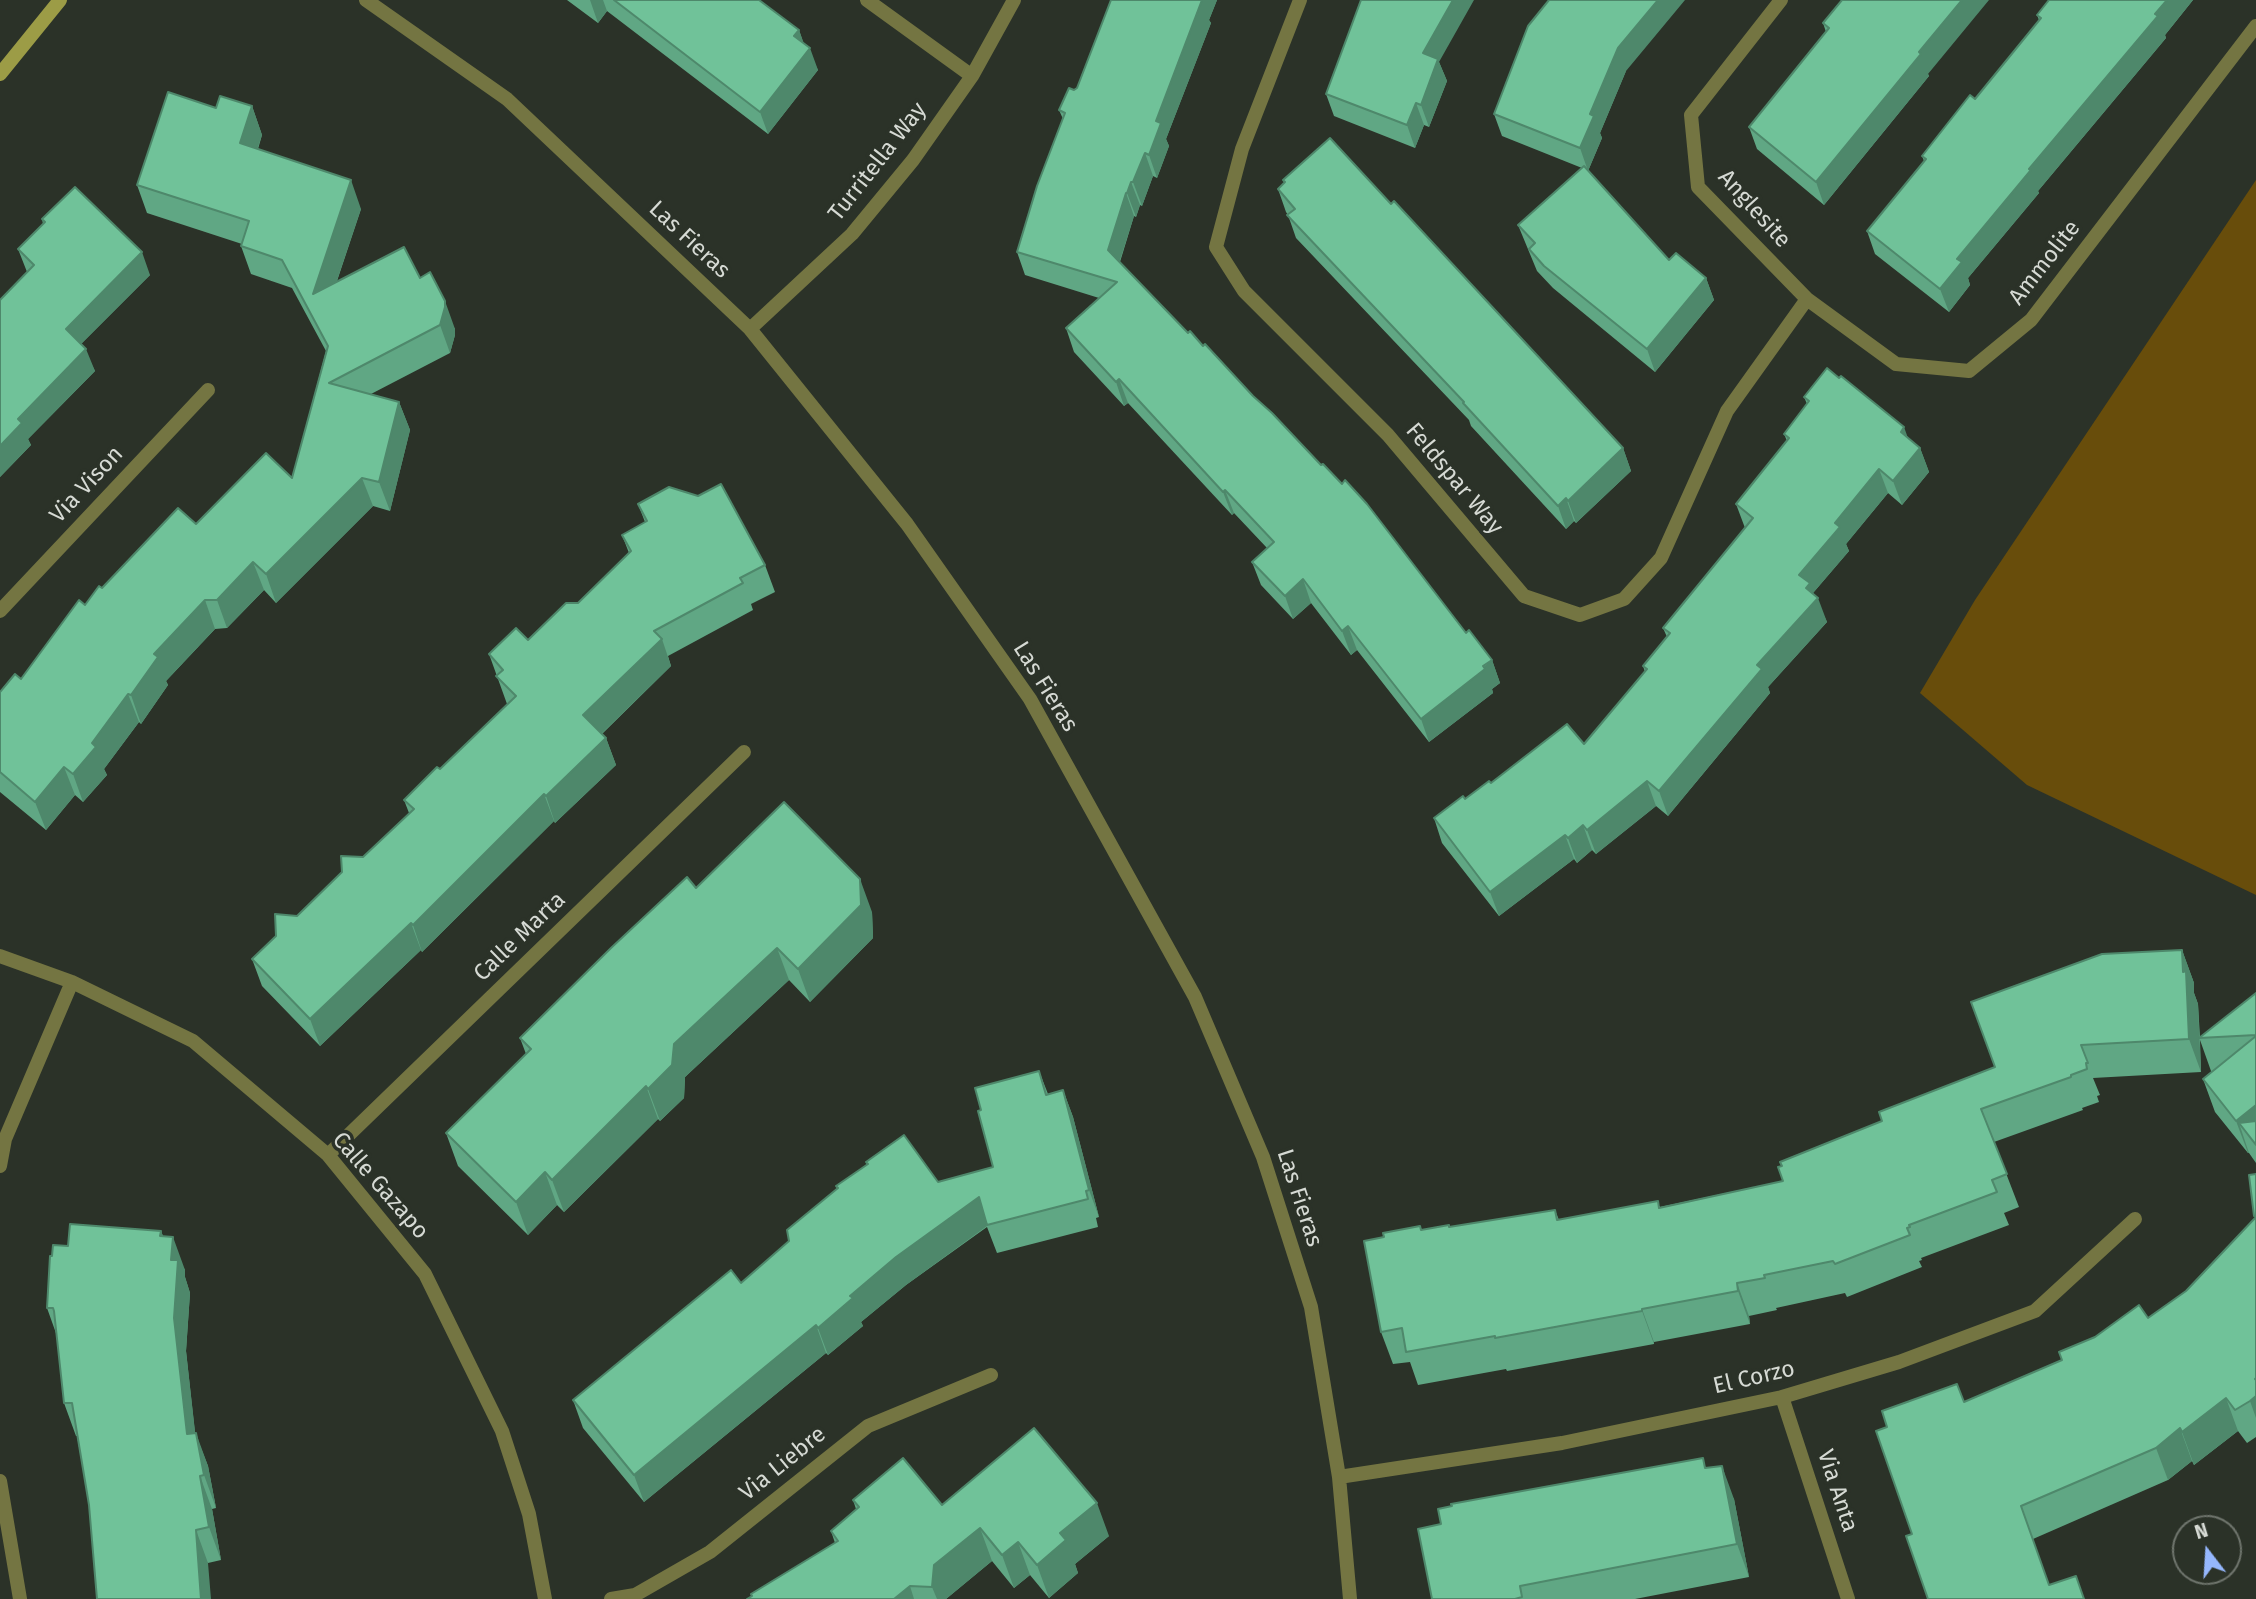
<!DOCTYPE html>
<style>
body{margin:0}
#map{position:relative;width:2256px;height:1599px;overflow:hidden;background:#2b3228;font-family:"Fira Sans",sans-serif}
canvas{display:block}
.north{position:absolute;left:2172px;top:1515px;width:70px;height:70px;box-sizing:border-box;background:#2b3228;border:2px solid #6f756d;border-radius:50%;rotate:343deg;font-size:19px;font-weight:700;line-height:28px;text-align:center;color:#d6dad4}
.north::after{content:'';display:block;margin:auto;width:24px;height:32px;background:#95b7fd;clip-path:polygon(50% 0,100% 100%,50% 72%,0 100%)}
</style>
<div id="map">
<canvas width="2256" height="1599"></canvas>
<div class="north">N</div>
</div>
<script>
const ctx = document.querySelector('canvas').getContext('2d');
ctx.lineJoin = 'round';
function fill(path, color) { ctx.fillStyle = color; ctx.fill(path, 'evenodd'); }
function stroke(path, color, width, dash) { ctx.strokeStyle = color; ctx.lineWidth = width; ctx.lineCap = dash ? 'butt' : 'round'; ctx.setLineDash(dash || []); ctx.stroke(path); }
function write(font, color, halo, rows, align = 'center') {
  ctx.font = font + ' "Fira Sans",sans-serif'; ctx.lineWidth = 7; ctx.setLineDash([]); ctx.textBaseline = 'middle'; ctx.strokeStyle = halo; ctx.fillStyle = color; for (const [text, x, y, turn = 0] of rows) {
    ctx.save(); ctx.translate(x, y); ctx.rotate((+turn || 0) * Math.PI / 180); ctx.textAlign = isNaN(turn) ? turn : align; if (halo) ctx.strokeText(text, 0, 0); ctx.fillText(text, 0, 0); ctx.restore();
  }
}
fill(new Path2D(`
 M 2256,180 L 2256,895 L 2027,785 L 1920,693 L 1975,600 Z`), '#684d0b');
stroke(new Path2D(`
 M 366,0 L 507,99 L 750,329 L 907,524 L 1030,699 L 1195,997 L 1263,1157 L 1311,1307 L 1339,1477 L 1350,1599
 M 867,0 L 972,76
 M 1300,0 L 1242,149 L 1216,247 L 1244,291 L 1388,435 L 1524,596 L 1580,615 L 1624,599 L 1661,558 L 1727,411 L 1807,299
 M 1781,0 L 1691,115 L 1698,187 L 1807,299 L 1896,364 L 1969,371 L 2031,320 L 2256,26
 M 750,329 L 852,234 L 913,160 L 972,76 L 1014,0
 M 0,611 L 208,390
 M 0,956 L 72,982 L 193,1041 L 328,1155 L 425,1274 L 502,1431 L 529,1514 L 545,1599
 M 328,1155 L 744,752
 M 0,1166 L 5,1139 L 72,982
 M 1782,1397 L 1848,1599
 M 1339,1477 L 1562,1443 L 1782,1397 L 1899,1362 L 2035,1311 L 2135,1219
 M 0,1481 L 20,1599
 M 611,1599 L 635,1595 L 710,1552 L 868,1426 L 991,1375`), '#747542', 14);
stroke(new Path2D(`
 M 0,74 L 60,0`), '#9c9c46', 14);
fill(new Path2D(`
 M 567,0 L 759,0 L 799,30 L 803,42 L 818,70 L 768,134 L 607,11 L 598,23 Z
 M 1111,0 L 1217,0 L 1209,20 L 1211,23 L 1166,139 L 1169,146 L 1157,178 L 1153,176 L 1142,206 L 1140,205 L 1136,217 L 1134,216 L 1120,262 L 1492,660 L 1500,683 L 1492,689 L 1493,693 L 1429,742 L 1357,650 L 1351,655 L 1311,603 L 1293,619 L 1261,585 L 1252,562 L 1267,548 L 1234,513 L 1232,515 L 1128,403 L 1124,406 L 1074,352 L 1066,328 L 1099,298 L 1025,275 L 1017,252 L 1063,119 L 1059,110 L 1077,88 Z
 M 2049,0 L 2193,0 L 2165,35 L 2166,38 L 2038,191 L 2039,193 L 1968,278 L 1970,285 L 1949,312 L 1875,254 L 1867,231 L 1924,161 L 1922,156 L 1975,99 L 2039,20 L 2037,15 Z
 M 1823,23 L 1928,74 L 1929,76 L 1824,205 L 1757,149 L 1749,127 L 1826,32 Z
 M 1439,62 L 1447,81 L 1429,127 L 1424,125 L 1415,148 L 1334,116 L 1326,94 Z
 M 1626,71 L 1600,133 L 1602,138 L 1588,171 L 1669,260 L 1706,278 L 1714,300 L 1655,372 L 1553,288 L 1537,271 L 1518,225 L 1582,168 L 1502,136 L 1494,114 Z
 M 252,106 L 262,135 L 258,149 L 361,209 L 337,281 L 420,278 L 455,329 L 455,335 L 450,353 L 371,394 L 399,402 L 410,430 L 390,511 L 373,506 L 276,603 L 264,590 L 227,628 L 215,629 L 166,681 L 168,685 L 141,724 L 139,722 L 104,769 L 107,775 L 83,802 L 75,795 L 46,830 L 0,792 L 0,692 L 21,679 L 85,605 L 102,588 L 292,478 L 326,351 L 292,288 L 251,274 L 241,246 L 242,244 L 147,213 L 137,185 L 216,108 Z
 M 1283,180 L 1391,204 L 1623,448 L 1631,471 L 1576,523 L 1574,521 L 1566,529 L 1471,426 L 1469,420 L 1296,238 L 1288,215 L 1286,212 L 1278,189 L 1284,183 Z
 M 42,219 L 150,275 L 81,344 L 95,371 L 28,439 L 31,445 L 0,477 L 0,300 L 27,272 L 18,249 L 43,224 Z
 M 1804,397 L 1908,438 L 1920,448 L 1929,472 L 1902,505 L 1888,493 L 1846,544 L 1849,551 L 1813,593 L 1827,622 L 1768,687 L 1770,693 L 1668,816 L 1656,806 L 1596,854 L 1592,850 L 1577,863 L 1574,859 L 1499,916 L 1442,843 L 1434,818 L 1491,783 L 1584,744 L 1645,672 L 1643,666 L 1667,637 L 1663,628 L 1745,528 L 1736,504 L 1787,441 L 1784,434 L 1807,404 Z
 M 638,504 L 765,565 L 775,592 L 751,604 L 753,610 L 668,656 L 671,666 L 602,734 L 606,738 L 616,765 L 555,823 L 554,821 L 422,952 L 421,950 L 320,1046 L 262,986 L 252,959 L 297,916 L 363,857 L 409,813 L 404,800 L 440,769 L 507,704 L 489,654 L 528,640 L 578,603 L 629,553 L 622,535 L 645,522 Z
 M 696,888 L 872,912 L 873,938 L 810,1002 L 789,980 L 685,1077 L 684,1098 L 660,1121 L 658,1119 L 564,1212 L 557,1205 L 528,1235 L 458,1166 L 446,1133 L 526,1054 L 520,1038 Z
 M 2182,950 L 2194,983 L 2194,993 L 2198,1004 L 2200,1038 L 2256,993 L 2256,1163 L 2249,1153 L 2248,1153 L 2215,1112 L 2203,1079 L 2212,1071 L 2211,1071 L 2200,1040 L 2201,1072 L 2093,1078 L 2100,1095 L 2097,1096 L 2099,1102 L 2082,1108 L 2083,1110 L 1994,1142 L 2019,1207 L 2004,1213 L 2009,1225 L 1921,1258 L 1922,1260 L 1919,1261 L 1922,1267 L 1847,1297 L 1845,1293 L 1776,1308 L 1777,1310 L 1749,1316 L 1750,1324 L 1654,1342 L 1654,1344 L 1507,1371 L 1506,1369 L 1418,1385 L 1410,1362 L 1393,1364 L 1381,1332 L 1421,1230 L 1450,1227 L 1555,1210 L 1559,1220 L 1660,1207 L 1783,1181 L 1882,1121 L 1995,1067 Z
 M 1039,1071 L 1048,1094 L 1063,1090 L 1073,1117 L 1099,1217 L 1096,1218 L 1098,1227 L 997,1253 L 987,1227 L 906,1285 L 861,1322 L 863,1326 L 828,1355 L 826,1353 L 644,1502 L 583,1428 L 573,1400 L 741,1283 L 789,1241 L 837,1189 L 836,1186 L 867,1165 L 866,1162 L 938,1182 L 993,1167 L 981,1110 Z
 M 2256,1174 L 2256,1437 L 2247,1443 L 2238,1431 L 2194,1465 L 2192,1461 L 2168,1480 L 2033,1539 L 2049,1585 L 2084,1599 L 1912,1534 L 1964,1402 L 2062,1360 L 2059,1352 L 2148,1318 L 2186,1291 L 2255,1218 Z
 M 161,1231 L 163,1236 L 185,1270 L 185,1277 L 190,1293 L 186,1351 L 195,1433 L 208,1466 L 216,1508 L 212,1509 L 221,1560 L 208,1563 L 89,1505 L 77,1436 L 76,1436 L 64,1403 L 57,1336 L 47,1308 L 52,1256 L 68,1246 Z
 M 1707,1468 L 1734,1499 L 1749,1577 L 1635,1599 L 1432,1599 Z
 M 853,1500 L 942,1505 L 1109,1536 L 1075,1564 L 1078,1573 L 1049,1598 L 1030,1575 L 1014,1588 L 992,1561 L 946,1599 L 747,1599 L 835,1543 L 831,1531 L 856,1509 Z`), '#60a784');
fill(new Path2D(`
 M 590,0 L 603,0 L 607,11 L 598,23 Z
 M 1200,0 L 1217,0 L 1209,20 L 1211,23 L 1166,139 L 1169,146 L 1157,178 L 1149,155 L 1156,121 Z
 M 1453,0 L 1474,0 L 1439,62 L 1447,81 L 1429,127 L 1421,105 L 1423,53 Z
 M 1658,0 L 1685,0 L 1626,71 L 1600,133 L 1602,138 L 1588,171 L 1580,148 L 1590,114 L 1618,48 Z
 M 1962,0 L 1989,0 L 1928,74 L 1929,76 L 1824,205 L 1816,182 L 1919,52 Z
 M 2167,0 L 2193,0 L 2165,35 L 2166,38 L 2038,191 L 2039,193 L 1968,278 L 1970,285 L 1949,312 L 1940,289 L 1957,259 Z
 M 799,30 L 807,52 L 810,48 L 818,70 L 768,134 L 760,112 L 794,36 Z
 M 1416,103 L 1424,125 L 1415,148 L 1407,125 Z
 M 252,106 L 262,135 L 250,171 L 240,143 Z
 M 1145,153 L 1153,176 L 1142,206 L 1133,182 Z
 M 351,180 L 361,209 L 323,322 L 313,294 Z
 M 1131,182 L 1140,205 L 1136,217 L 1127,193 Z
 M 1126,193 L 1134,216 L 1116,273 L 1108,250 Z
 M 142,252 L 150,275 L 74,351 L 66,329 Z
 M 1706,278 L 1714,300 L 1655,372 L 1647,349 Z
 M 445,301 L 455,329 L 455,335 L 450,353 L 440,325 Z
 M 86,349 L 95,371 L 28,439 L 31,445 L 0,477 L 0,446 L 18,419 Z
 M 1119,379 L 1128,403 L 1124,406 L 1116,382 Z
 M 399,402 L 410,430 L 390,511 L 379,482 Z
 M 1904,427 L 1913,452 L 1901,432 Z
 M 1623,448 L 1631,471 L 1576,523 L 1568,501 Z
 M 1920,448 L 1929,472 L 1902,505 L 1893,481 Z
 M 1879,469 L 1888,493 L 1846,544 L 1849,551 L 1813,593 L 1818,598 L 1827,622 L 1768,687 L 1770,693 L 1668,816 L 1659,791 L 1757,665 L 1799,575 L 1835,523 Z
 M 362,478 L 373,506 L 276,603 L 266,574 Z
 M 1225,490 L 1234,513 L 1232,515 L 1223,492 Z
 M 1566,498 L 1574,521 L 1566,529 L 1558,506 Z
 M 253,562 L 264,590 L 227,628 L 217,600 Z
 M 1303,579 L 1311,603 L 1293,619 L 1285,596 Z
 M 205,600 L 215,629 L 166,681 L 168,685 L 141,724 L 131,695 L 154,654 Z
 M 1348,626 L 1357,650 L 1351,655 L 1342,631 Z
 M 662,639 L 671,666 L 593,742 L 583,715 Z
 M 1492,660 L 1500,683 L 1492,689 L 1493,693 L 1429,742 L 1421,719 Z
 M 128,694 L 139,722 L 104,769 L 107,775 L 83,802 L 73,774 L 92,743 Z
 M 606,738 L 616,765 L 555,823 L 546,796 Z
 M 64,767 L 75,795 L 46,830 L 35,802 Z
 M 1647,781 L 1656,806 L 1596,854 L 1587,830 Z
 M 544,794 L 554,821 L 422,952 L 413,925 Z
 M 1583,825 L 1592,850 L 1577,863 L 1568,838 Z
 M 1565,835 L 1574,859 L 1499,916 L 1490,892 Z
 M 860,879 L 872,912 L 873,938 L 810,1002 L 798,969 Z
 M 411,923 L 421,950 L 320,1046 L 310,1019 Z
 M 777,948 L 789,980 L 685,1077 L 684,1098 L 660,1121 L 648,1089 L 674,1044 Z
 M 2182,950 L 2194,983 L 2194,993 L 2198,1004 L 2201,1072 L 2189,1039 Z
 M 646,1086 L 658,1119 L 564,1212 L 552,1180 Z
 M 1063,1090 L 1073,1117 L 1099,1217 L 1089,1190 Z
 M 2256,1105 L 2256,1145 L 2239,1123 L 2249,1153 L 2248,1153 L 2236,1121 Z
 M 545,1172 L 557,1205 L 528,1235 L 516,1202 Z
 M 979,1197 L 987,1226 L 906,1285 L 861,1322 L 863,1326 L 828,1355 L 818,1328 L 850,1296 L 896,1257 Z
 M 161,1231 L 171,1259 L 173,1237 L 185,1270 L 185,1277 L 190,1293 L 186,1351 L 199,1467 L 187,1434 L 160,1236 Z
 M 1737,1283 L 1749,1316 L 1750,1324 L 1738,1291 Z
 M 1642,1309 L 1654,1342 L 1654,1344 L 1642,1311 Z
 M 816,1325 L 826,1353 L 644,1502 L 634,1475 Z
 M 2256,1396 L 2256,1418 L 2250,1401 Z
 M 2226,1398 L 2238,1431 L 2194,1465 L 2182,1432 Z
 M 2180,1428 L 2192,1461 L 2168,1480 L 2156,1448 Z
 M 196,1433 L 208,1466 L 216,1508 L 204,1475 Z
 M 1722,1466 L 1734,1499 L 1749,1577 L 1737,1544 Z
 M 200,1476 L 212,1509 L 221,1560 L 209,1527 Z
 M 1097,1503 L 1109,1536 L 1075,1564 L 1078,1573 L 1049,1598 L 1037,1565 L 1060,1533 Z
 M 980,1528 L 992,1561 L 946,1599 L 937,1599 L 932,1587 L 934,1565 Z
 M 196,1530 L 208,1563 L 211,1599 L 201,1599 Z
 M 1018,1542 L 1030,1575 L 1014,1588 L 1002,1555 Z
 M 910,1586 L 914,1599 L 894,1599 Z`), '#4e886b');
const building = new Path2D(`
 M 614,0 L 759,0 L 799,30 L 794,36 L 810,48 L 760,112 Z
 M 1111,0 L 1202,0 L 1156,121 L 1161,123 L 1149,155 L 1145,153 L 1133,182 L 1131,182 L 1127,193 L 1126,193 L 1108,250 L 1188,333 L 1190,331 L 1203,346 L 1205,344 L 1253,396 L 1272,413 L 1321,465 L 1323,464 L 1342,484 L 1345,480 L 1367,504 L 1466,633 L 1469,630 L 1492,660 L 1483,666 L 1485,669 L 1421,719 L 1348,626 L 1342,631 L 1303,579 L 1285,596 L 1252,562 L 1274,542 L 1225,490 L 1223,492 L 1119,379 L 1116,382 L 1066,328 L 1117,282 L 1017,252 L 1037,186 L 1065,113 L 1059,110 L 1069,88 L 1074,90 L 1077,88 Z
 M 1361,0 L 1453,0 L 1423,53 L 1438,59 L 1421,105 L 1416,103 L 1407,125 L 1326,94 Z
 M 1549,0 L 1658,0 L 1618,48 L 1590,114 L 1594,116 L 1580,148 L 1494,114 L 1528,26 Z
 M 1842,0 L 1962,0 L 1919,52 L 1921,54 L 1816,182 L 1749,127 L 1829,28 L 1823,23 Z
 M 2049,0 L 2167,0 L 2155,14 L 2158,16 L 2029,169 L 2031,170 L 1957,259 L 1962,262 L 1940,289 L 1867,231 L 1926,159 L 1922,156 L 1970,95 L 1975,99 L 2041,18 L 2037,15 Z
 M 168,92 L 216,108 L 220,96 L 252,106 L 240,143 L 351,180 L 313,294 L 404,247 L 420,278 L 430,272 L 445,301 L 445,307 L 440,325 L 329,383 L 399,402 L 379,482 L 362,478 L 266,574 L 253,562 L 217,600 L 205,600 L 154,654 L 158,657 L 131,695 L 128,694 L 92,743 L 96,747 L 73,774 L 64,767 L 35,802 L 0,772 L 0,692 L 15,674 L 21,679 L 79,600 L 85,605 L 99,586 L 102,588 L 178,508 L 196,524 L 266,453 L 292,478 L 328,346 L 282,260 L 241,246 L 249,221 L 137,185 Z
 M 1330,138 L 1391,204 L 1394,201 L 1623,448 L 1568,501 L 1566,498 L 1558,506 L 1463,403 L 1464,402 L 1287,215 L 1295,209 L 1278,189 L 1285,182 L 1283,180 Z
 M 1584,166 L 1669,260 L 1676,253 L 1706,278 L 1647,349 L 1544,266 L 1529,249 L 1535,243 L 1518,225 Z
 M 75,187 L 142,252 L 66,329 L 86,349 L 18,419 L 22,423 L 0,446 L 0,300 L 34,265 L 18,249 L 45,222 L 42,219 Z
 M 1827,368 L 1839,378 L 1841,376 L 1904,427 L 1901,432 L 1920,448 L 1893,481 L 1879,469 L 1835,523 L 1840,527 L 1799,575 L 1810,583 L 1806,588 L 1818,598 L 1757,665 L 1762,669 L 1659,791 L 1647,781 L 1587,830 L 1583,825 L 1568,838 L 1565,835 L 1490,892 L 1434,818 L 1463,796 L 1465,799 L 1489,781 L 1491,783 L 1567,724 L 1584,744 L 1647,669 L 1643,666 L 1670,633 L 1663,628 L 1753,518 L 1736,504 L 1789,438 L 1784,434 L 1809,401 L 1804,397 Z
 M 721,484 L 765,565 L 740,578 L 743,583 L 654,631 L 662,639 L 583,715 L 606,738 L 546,796 L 544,794 L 413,925 L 411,923 L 310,1019 L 252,959 L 276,936 L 275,914 L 297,916 L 342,872 L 341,856 L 363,857 L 414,809 L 404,800 L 437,767 L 440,769 L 516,696 L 496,676 L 503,670 L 489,654 L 516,628 L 528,640 L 566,603 L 578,603 L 631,551 L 622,535 L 647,521 L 638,504 L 669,487 L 698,496 Z
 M 784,802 L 860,879 L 861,905 L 798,969 L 777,948 L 674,1044 L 672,1065 L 648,1089 L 646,1086 L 552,1180 L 545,1172 L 516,1202 L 446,1133 L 531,1049 L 520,1038 L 611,948 L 687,877 L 696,888 Z
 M 2182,950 L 2183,972 L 2186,971 L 2189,1039 L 2081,1045 L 2088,1063 L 2086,1063 L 2087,1069 L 2071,1075 L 2071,1077 L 1981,1109 L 2007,1174 L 1992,1180 L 1997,1192 L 1909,1225 L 1910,1227 L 1907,1228 L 1910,1235 L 1835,1264 L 1833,1261 L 1764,1275 L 1765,1278 L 1737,1283 L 1738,1291 L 1642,1309 L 1642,1311 L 1495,1338 L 1495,1336 L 1406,1352 L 1402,1328 L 1381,1332 L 1364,1241 L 1384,1237 L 1383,1233 L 1420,1226 L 1421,1230 L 1449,1225 L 1449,1227 L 1555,1210 L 1557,1220 L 1658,1201 L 1659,1208 L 1783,1181 L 1778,1167 L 1782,1166 L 1780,1162 L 1882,1121 L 1879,1112 L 1995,1067 L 1971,1002 L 2102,954 Z
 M 2256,993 L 2256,1035 L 2199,1038 Z
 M 2256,1036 L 2256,1105 L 2236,1121 L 2203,1079 Z
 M 1039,1071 L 1046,1095 L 1063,1090 L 1089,1190 L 1086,1191 L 1088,1199 L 987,1225 L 979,1197 L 896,1257 L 850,1296 L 853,1298 L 818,1328 L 816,1325 L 634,1475 L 573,1400 L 731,1270 L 741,1283 L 789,1241 L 787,1230 L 838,1188 L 836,1186 L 868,1164 L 866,1162 L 904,1135 L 938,1182 L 993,1167 L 978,1111 L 981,1110 L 975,1088 Z
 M 2256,1121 L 2256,1145 L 2239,1123 Z
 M 2256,1174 L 2256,1216 L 2254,1216 L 2249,1175 Z
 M 2256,1217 L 2256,1378 L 2255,1379 L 2256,1380 L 2256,1396 L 2250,1401 L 2235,1410 L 2226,1398 L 2182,1432 L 2180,1428 L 2156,1448 L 2021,1506 L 2049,1585 L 2076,1576 L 2084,1599 L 1928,1599 L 1906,1536 L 1912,1534 L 1876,1431 L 1887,1427 L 1882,1411 L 1957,1384 L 1964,1402 L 2062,1360 L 2059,1352 L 2095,1337 L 2139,1305 L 2148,1318 L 2186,1291 Z
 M 70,1224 L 161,1231 L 160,1236 L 173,1237 L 171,1260 L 178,1260 L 174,1318 L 187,1434 L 196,1433 L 204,1475 L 200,1476 L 209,1527 L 196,1530 L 201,1599 L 97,1599 L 89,1505 L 72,1403 L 64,1403 L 54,1311 L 53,1308 L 47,1308 L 50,1256 L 52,1256 L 53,1245 L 68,1246 Z
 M 1034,1428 L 1097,1503 L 1060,1533 L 1066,1540 L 1037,1565 L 1018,1542 L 1002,1555 L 980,1528 L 934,1565 L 932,1587 L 910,1586 L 894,1599 L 747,1599 L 752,1596 L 751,1594 L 838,1541 L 831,1531 L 859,1507 L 853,1500 L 903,1458 L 942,1505 Z
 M 1703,1458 L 1705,1468 L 1722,1466 L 1737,1544 L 1520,1586 L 1522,1597 L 1515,1599 L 1432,1599 L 1418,1529 L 1441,1524 L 1438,1509 L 1452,1506 L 1451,1504 Z`);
fill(building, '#70c299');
stroke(building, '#4e886b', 2);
write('23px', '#d6dad4', '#2b3228', [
 ["Turritella Way",878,162,-52],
 ["Anglesite",1754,209,48],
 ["Las Fieras",689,240,43],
 ["Ammolite",2045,263,-52],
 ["Feldspar Way",1454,479,50],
 ["Via Vison",87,485,-47],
 ["Las Fieras",1045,687,58],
 ["Calle Marta",520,937,-44],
 ["Calle Gazapo",380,1186,49],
 ["Las Fieras",1299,1198,72],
 ["El Corzo",1754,1378,-13],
 ["Via Liebre",783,1464,-39],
 ["Via Anta",1837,1491,72]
]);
</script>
